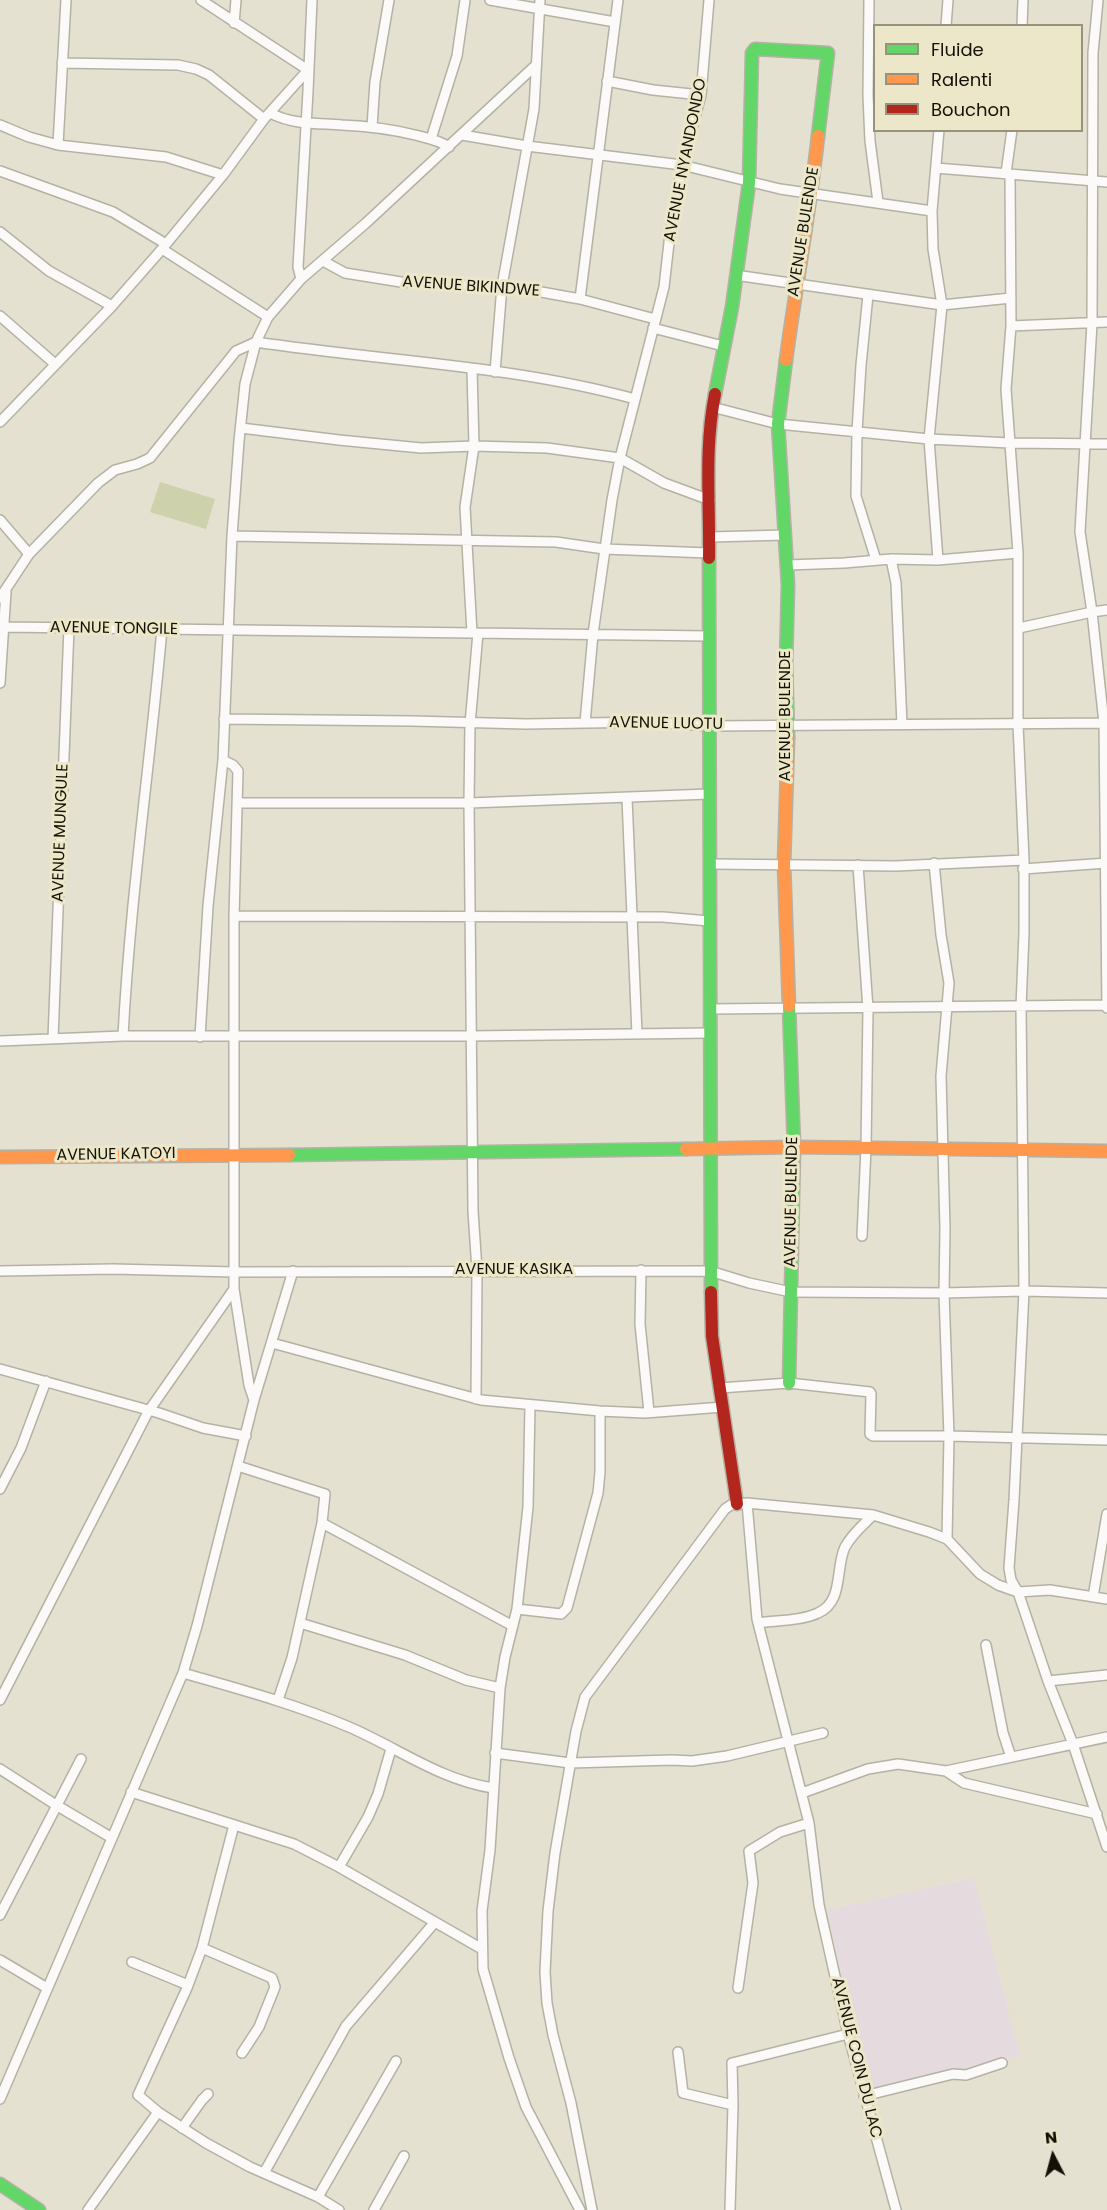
<!DOCTYPE html>
<style>
body{margin:0}
#map{position:relative;width:1107px;height:2210px;overflow:hidden;background:#e4e1d0;font-family:Poppins,sans-serif}
canvas{display:block}
.legend{position:absolute;left:873px;top:24px;width:210px;height:108px;box-sizing:border-box;background:#ece7c8;border:2px solid #96927b;margin:0;padding:8px 10px;list-style:none;font-size:18px;color:#141207}
.legend li{display:flex;align-items:center;gap:12px;height:30px}
.legend b{width:30px;border:2px solid #96927b}
.north{position:absolute;left:1023px;top:2126px;width:60px;height:60px;-webkit-text-stroke:4px #ece7c8;paint-order:stroke;rotate:354deg;font-size:16px;font-weight:700;line-height:24px;text-align:center;color:#141207}
.north::after{content:'';display:block;margin:auto;width:21px;height:27px;background:#141207;clip-path:polygon(50% 0,100% 100%,50% 72%,0 100%)}
</style>
<div id="map">
<canvas width="1107" height="2210"></canvas>
<ul class="legend">
<li><b style="height:8px;background:#63d668"></b>Fluide</li>
<li><b style="height:8px;background:#ff974d"></b>Ralenti</li>
<li><b style="height:8px;background:#b3261e"></b>Bouchon</li>
</ul>
<div class="north">N</div>
</div>
<script>
const ctx = document.querySelector('canvas').getContext('2d');
ctx.lineJoin = 'round';
function fill(path, color) { ctx.fillStyle = color; ctx.fill(path, 'evenodd'); }
function stroke(path, color, width, dash) { ctx.strokeStyle = color; ctx.lineWidth = width; ctx.lineCap = dash ? 'butt' : 'round'; ctx.setLineDash(dash || []); ctx.stroke(path); }
function write(font, color, halo, rows, align = 'center') {
  ctx.font = font + ' Poppins,sans-serif'; ctx.lineWidth = 6; ctx.setLineDash([]); ctx.textBaseline = 'middle'; ctx.strokeStyle = halo; ctx.fillStyle = color; for (const [text, x, y, turn = 0] of rows) {
    ctx.save(); ctx.translate(x, y); ctx.rotate((+turn || 0) * Math.PI / 180); ctx.textAlign = isNaN(turn) ? turn : align; if (halo) ctx.strokeText(text, 0, 0); ctx.fillText(text, 0, 0); ctx.restore();
  }
}
fill(new Path2D(`
 M 974,1878 L 1020,2055 L 868,2091 L 827,1910 Z`), '#e5dbde');
fill(new Path2D(`
 M 160,482 L 215,499 L 206,529 L 150,512 Z`), '#cdd1ac');
const street = new Path2D(`
 M 490,0 L 615,22
 M 869,0 L 868,95 L 870,141 L 878,202
 M 1098,0 L 1093,53 L 1092,323 L 1080,532 L 1092,612 L 1104,723 L 1107,1008
 M 234,23 L 236,0
 M 946,26 L 948,0
 M 1022,26 L 1023,0
 M 62,63 L 178,65 L 196,69 L 209,75 L 264,119
 M 607,81 L 653,90 L 701,95
 M 270,113 C 294,125 316,123 342,125 C 366,126 391,129 415,135 C 427,138 439,140 449,147
 M 0,125 L 29,137 L 58,145 L 166,157 L 223,175
 M 372,127 L 375,82 L 389,0
 M 462,135 L 527,146 L 682,165 L 780,189 L 932,211
 M 431,139 L 457,56 L 465,0
 M 58,145 L 66,0
 M 936,168 L 1107,182
 M 0,171 L 113,212 L 166,244
 M 1006,173 L 1012,130
 M 1010,175 L 1011,326 L 1006,389 L 1018,553 L 1018,724 L 1024,860 L 1024,933 L 1021,1007 L 1024,1291 L 1014,1500 L 1009,1568 L 1011,1580 L 1018,1592 L 1048,1681 L 1073,1744 L 1107,1847
 M 0,232 L 49,271 L 112,306
 M 162,249 L 268,317
 M 323,261 L 345,273 L 401,282 L 519,288 L 580,299 L 655,319
 M 735,275 L 942,305 L 1011,298
 M 301,279 L 298,267 L 308,91 L 312,0
 M 868,295 L 861,365 L 857,432 L 856,496 L 876,560
 M 580,299 L 618,0
 M 0,316 L 55,364
 M 1011,326 L 1107,322
 M 653,328 L 723,346
 M 472,369 L 474,446 L 465,507 L 472,633
 M 495,372 L 502,286 L 534,109 L 540,0
 M 712,407 L 778,424 L 929,439 L 1010,443 L 1107,444
 M 0,422 L 112,306 L 162,249 L 223,175 L 264,119 L 308,70 L 201,0
 M 241,428 L 339,440 L 421,448 L 474,446 L 547,448 L 620,458 L 664,483 L 710,500
 M 0,520 L 29,554
 M 232,536 L 556,542 L 604,549 L 709,553
 M 710,537 L 785,535
 M 891,559 L 896,583 L 902,725
 M 938,560 L 929,439 L 942,305 L 933,249 L 932,211 L 939,130
 M 787,565 L 844,563 L 891,559 L 938,560 L 1018,553
 M 0,598 L 29,554 L 98,483 L 115,470 L 137,464 L 150,458 L 236,351 L 256,342 L 268,317 L 301,279 L 366,223 L 536,65
 M 1019,628 L 1092,612 L 1107,610
 M 0,629 L 4,627 L 708,636
 M 0,683 L 6,592
 M 224,719 L 412,721 L 526,724 L 647,722 L 709,726 L 1107,723
 M 585,723 L 593,634 L 612,500 L 620,458 L 664,287 L 670,234 L 682,165 L 701,95 L 709,0
 M 223,760 L 233,765 L 238,771 L 234,916 L 234,1289 L 249,1385 L 254,1400
 M 627,798 L 637,1034
 M 238,803 L 469,803 L 709,794
 M 934,863 L 941,935 L 949,983 L 941,1076 L 945,1229 L 944,1293 L 949,1436 L 947,1539
 M 711,864 L 896,866 L 1024,860
 M 858,865 L 868,1009 L 866,1148 L 862,1236
 M 1023,869 L 1107,863
 M 234,916 L 663,917 L 709,921
 M 710,1009 L 1107,1005
 M 123,1036 C 130,900 150,765 162,629
 M 200,1037 L 208,906 L 223,760 L 232,536 L 239,441 L 245,384 L 256,342 C 382,361 512,365 635,399
 M 53,1039 L 69,627
 M 0,1041 L 123,1036 L 470,1036 L 709,1033
 M 641,1270 L 640,1324 L 649,1412
 M 0,1271 L 113,1269 L 234,1272 L 710,1271 L 749,1283 L 791,1292 L 944,1293 L 1024,1291 L 1107,1293
 M 272,1343 L 481,1400 L 600,1411 L 645,1413 L 723,1407
 M 0,1369 L 159,1413 L 203,1428 L 246,1436
 M 720,1388 L 789,1383 L 870,1392 L 871,1394 L 870,1434 L 873,1436 L 949,1436 L 1107,1440
 M 476,1399 L 477,1270 L 473,1211 L 469,803 L 470,724 L 478,633
 M 530,1405 L 528,1507 L 517,1609 L 505,1657 L 500,1688 L 490,1850 L 482,1911 L 483,1969 L 509,2058 L 526,2107 L 580,2210
 M 238,1466 L 325,1494 L 322,1523 L 292,1658 L 278,1700
 M 0,1489 L 21,1448 L 46,1381
 M 747,1503 L 757,1619 L 809,1823 L 819,1905 L 848,2034 L 896,2210
 M 322,1523 L 513,1626
 M 1093,1597 L 1107,1514
 M 517,1609 L 561,1614 L 567,1608 L 598,1493 L 600,1472 L 600,1411
 M 300,1623 L 405,1655 L 466,1680 L 500,1688
 M 758,1623 C 777,1620 801,1621 818,1613 C 844,1602 835,1568 845,1547 C 852,1534 863,1525 873,1515
 M 986,1645 L 1003,1733 L 1011,1757
 M 183,1673 C 239,1689 295,1704 349,1727 C 398,1748 440,1780 493,1788
 M 1048,1681 L 1107,1675
 M 0,1700 L 148,1412 L 234,1289
 M 495,1753 L 570,1763 L 672,1760 L 692,1761 L 727,1756 L 823,1733
 M 0,1769 L 56,1805 L 112,1838
 M 946,1771 L 964,1783 L 1097,1814
 M 131,1792 L 294,1844 L 339,1867 L 482,1949
 M 802,1793 L 868,1769 L 898,1764 L 946,1771 L 1107,1737
 M 234,1825 L 202,1948 L 187,1988 L 138,2095 L 158,2112 L 206,2143 L 250,2167 L 318,2197 L 339,2210
 M 339,1867 L 368,1817 L 378,1794 L 391,1749
 M 0,1915 L 81,1759
 M 202,1948 L 272,1978 L 275,1987 L 259,2027 L 242,2053
 M 0,1960 L 47,1988
 M 132,1962 L 188,1985
 M 738,1988 L 753,1883 L 749,1851 L 780,1832 L 809,1823
 M 678,2052 L 683,2093 L 733,2105
 M 864,2096 L 953,2074 L 966,2075 L 1002,2063
 M 0,2099 L 183,1673 L 197,1626 L 254,1400 L 293,1271
 M 182,2128 L 202,2100 L 208,2094
 M 264,2173 L 346,2026 L 435,1922
 M 318,2197 L 396,2061
 M 88,2210 L 158,2112
 M 374,2210 L 404,2156
 M 592,2210 L 571,2103 L 553,2035 L 547,2003 L 545,1972 L 548,1911 L 555,1853 L 576,1731 L 585,1697 L 725,1509 L 731,1505 L 747,1503 L 873,1515 L 929,1532 L 947,1539 L 980,1574 L 998,1585 L 1018,1592 L 1050,1590 L 1107,1599
 M 730,2210 L 733,2105 L 732,2063 L 848,2034`);
const fast = new Path2D(`
 M 786,360 L 778,424 L 788,585 L 786,663 L 788,738
 M 715,394 L 732,307 L 749,183 L 752,53 L 755,49 L 828,53 L 818,136
 M 709,558 L 711,1292
 M 289,1155 L 686,1149
 M 789,1383 L 794,1147 L 789,1006
 M 0,2184 L 39,2210`);
const slow = new Path2D(`
 M 786,360 C 796,285 810,211 818,136
 M 788,738 L 784,864 L 789,1006
 M 686,1149 L 794,1147 L 1107,1151
 M 0,1157 L 289,1155`);
const jam = new Path2D(`
 M 709,558 C 710,503 704,449 715,394
 M 711,1292 L 712,1336 L 737,1504`);
stroke(street, '#b4b2a5', 12);
stroke(fast, '#b4b2a5', 15);
stroke(slow, '#b4b2a5', 15);
stroke(jam, '#b4b2a5', 15);
stroke(street, '#fbfaf8', 9);
stroke(fast, '#63d668', 12);
stroke(slow, '#ff974d', 12);
stroke(jam, '#b3261e', 12);
write('16px', '#141207', '#ece7c8', [
 ["AVENUE NYANDONDO",686,160,-79],
 ["AVENUE BULENDE",804,232,-81],
 ["AVENUE BIKINDWE",471,287,4],
 ["AVENUE TONGILE",114,629,1],
 ["AVENUE BULENDE",786,716,-90],
 ["AVENUE LUOTU",666,724,1],
 ["AVENUE MUNGULE",61,833,-88],
 ["AVENUE KATOYI",116,1155,-1],
 ["AVENUE BULENDE",792,1202,-89],
 ["AVENUE KASIKA",514,1270],
 ["AVENUE COIN DU LAC",856,2058,76]
]);
</script>
